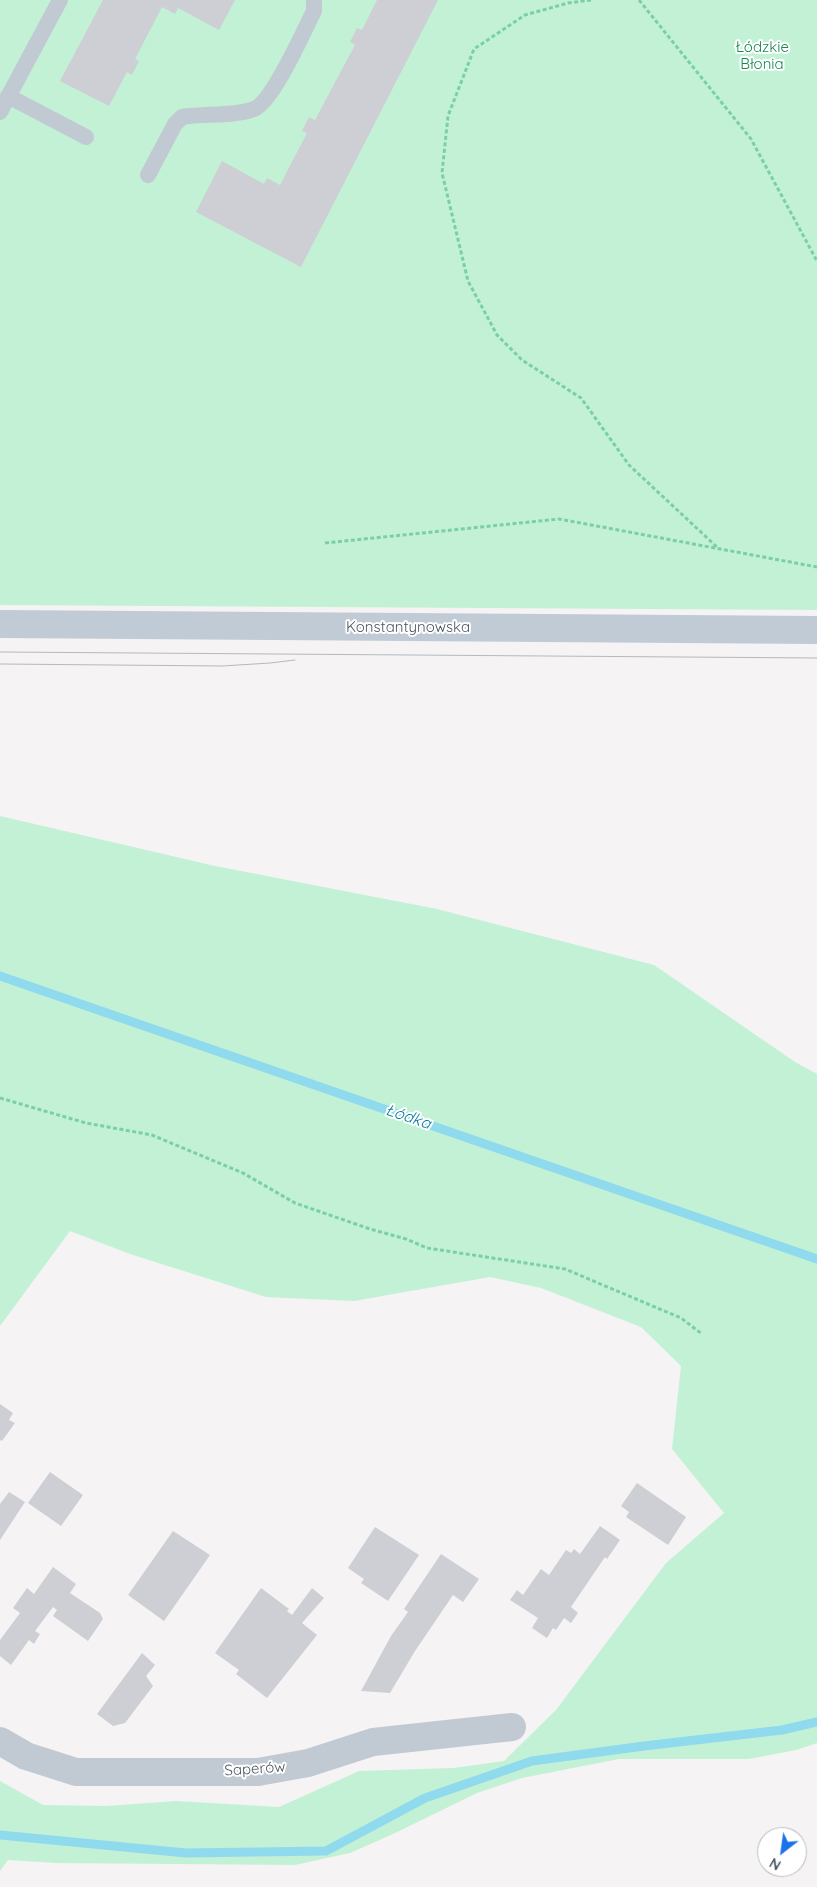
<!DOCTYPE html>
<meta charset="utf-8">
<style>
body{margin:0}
#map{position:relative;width:817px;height:1887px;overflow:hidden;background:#f5f3f3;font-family:Quicksand,sans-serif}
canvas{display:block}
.north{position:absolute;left:757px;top:1827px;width:50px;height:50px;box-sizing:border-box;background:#fff;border:1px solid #b7bbc0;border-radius:50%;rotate:210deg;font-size:14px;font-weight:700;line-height:20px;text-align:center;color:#4a5661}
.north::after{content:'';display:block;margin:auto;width:18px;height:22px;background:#1a73e8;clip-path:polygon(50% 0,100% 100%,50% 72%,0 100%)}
</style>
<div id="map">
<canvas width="817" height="1887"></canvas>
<div class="north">N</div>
</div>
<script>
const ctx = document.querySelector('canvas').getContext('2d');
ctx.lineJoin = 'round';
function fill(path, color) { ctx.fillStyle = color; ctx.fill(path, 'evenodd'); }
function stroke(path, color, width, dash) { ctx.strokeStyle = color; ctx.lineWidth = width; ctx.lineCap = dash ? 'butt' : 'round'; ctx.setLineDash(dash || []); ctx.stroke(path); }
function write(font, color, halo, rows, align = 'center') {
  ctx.font = font + ' Quicksand,sans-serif'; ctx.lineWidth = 4; ctx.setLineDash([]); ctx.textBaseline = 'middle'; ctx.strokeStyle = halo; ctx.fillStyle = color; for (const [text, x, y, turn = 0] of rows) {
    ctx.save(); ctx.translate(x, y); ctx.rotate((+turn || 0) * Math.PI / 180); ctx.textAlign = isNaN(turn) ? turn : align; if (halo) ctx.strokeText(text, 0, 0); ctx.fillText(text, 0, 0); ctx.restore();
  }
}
fill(new Path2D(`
 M 0,0 L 817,0 L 817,610 L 0,605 Z
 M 0,816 L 215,866 L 437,909 L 654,965 L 795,1062 L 817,1074 L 817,1743 L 796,1750 L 749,1759 L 619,1759 L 522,1778 L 477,1793 L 393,1834 L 350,1853 L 295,1865 L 56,1863 L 8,1860 L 0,1871 L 0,1781 L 43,1805 L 106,1806 L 176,1801 L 279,1807 L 359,1771 L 454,1768 L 504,1761 L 556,1710 L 666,1563 L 724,1513 L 672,1449 L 681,1366 L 641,1327 L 541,1288 L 490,1277 L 354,1301 L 266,1297 L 130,1254 L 70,1231 L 0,1326 Z`), '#c3f1d5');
stroke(new Path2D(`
 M 0,976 L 817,1259
 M 0,1835 L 186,1853 L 326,1851 L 425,1798 L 532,1761 L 644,1746 L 782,1730 L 817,1722`), '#90daee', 9);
fill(new Path2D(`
 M 103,0 L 235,0 L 219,30 L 178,8 L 175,14 L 162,7 L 135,59 L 139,61 L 132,75 L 127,72 L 109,106 L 60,81 Z
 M 377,0 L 438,0 L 301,267 L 196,212 L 222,161 L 264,184 L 267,178 L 280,185 L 307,133 L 302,131 L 309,117 L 315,120 L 355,45 L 350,42 L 357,28 L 362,30 Z
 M 0,1404 L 13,1413 L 9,1420 L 15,1423 L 2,1441 L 0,1440 Z
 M 50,1472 L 83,1495 L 61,1526 L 28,1503 Z
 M 637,1483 L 686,1517 L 668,1545 L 626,1517 L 629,1512 L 621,1506 Z
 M 9,1492 L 25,1502 L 0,1540 L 0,1504 Z
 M 600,1526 L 620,1540 L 607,1559 L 605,1557 L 571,1607 L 578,1613 L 571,1623 L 564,1618 L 556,1630 L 553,1628 L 547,1638 L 532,1628 L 538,1618 L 510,1600 L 517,1590 L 523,1595 L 541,1569 L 549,1575 L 566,1550 L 571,1553 L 574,1549 L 580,1554 Z
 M 375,1527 L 419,1555 L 388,1601 L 361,1583 L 364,1579 L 348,1568 Z
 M 173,1531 L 210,1555 L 164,1621 L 128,1595 Z
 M 441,1554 L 479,1579 L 463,1602 L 453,1595 L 415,1651 L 390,1693 L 361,1691 L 391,1636 L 408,1612 L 404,1609 Z
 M 53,1567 L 76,1584 L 70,1593 L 100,1613 L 103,1619 L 88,1641 L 53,1616 L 57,1610 L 53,1607 L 35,1631 L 40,1634 L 34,1644 L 29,1640 L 11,1665 L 0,1656 L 0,1640 L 20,1613 L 13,1608 L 27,1588 L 34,1594 Z
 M 261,1588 L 289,1609 L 287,1611 L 292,1615 L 312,1588 L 324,1598 L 302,1623 L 317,1635 L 267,1698 L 236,1674 L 239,1670 L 215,1653 Z
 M 142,1653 L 155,1665 L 146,1676 L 153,1686 L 125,1723 L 113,1726 L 97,1714 Z`), '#cdcfd5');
stroke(new Path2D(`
 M 591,0 L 568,3 L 525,15 L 474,49 L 448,116 L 442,173 L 468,281 L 497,335 L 522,360 L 581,398 L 629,465 L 718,548
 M 639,0 L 751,139 L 817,261
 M 325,543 L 559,519 L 817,567
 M 0,1098 L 86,1123 L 152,1135 L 243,1173 L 295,1203 L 370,1229 L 406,1239 L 427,1248 L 565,1269 L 681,1318 L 702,1334`), '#7ad0a6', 3, [4, 2.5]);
stroke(new Path2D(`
 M 8,96 L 86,137
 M 0,112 L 60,0
 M 148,175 L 175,124 L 182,117 C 205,113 232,117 254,109 C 273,102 304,30 314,11 L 314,0`), '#c1cad2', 16);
stroke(new Path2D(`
 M 0,1741 L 26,1756 L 76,1772 L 258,1772 L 308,1763 L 373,1742 L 512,1727`), '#c1cad2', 28);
stroke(new Path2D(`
 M 0,624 L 817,630`), '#c1cbd6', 28);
stroke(new Path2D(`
 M 0,652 L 817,658
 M 0,664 L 222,666 L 270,663 L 295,660`), '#b5b8bd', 1);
write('15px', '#17864f', '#fff', [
 ["Łódzkie",762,47],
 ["Błonia",762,64]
]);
write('15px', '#4a5661', '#fff', [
 ["Konstantynowska",408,627],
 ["Saperów",255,1769,-4]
]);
write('italic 16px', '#0c7c9b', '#fff', [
 ["Łódka",408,1117,19]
]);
</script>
